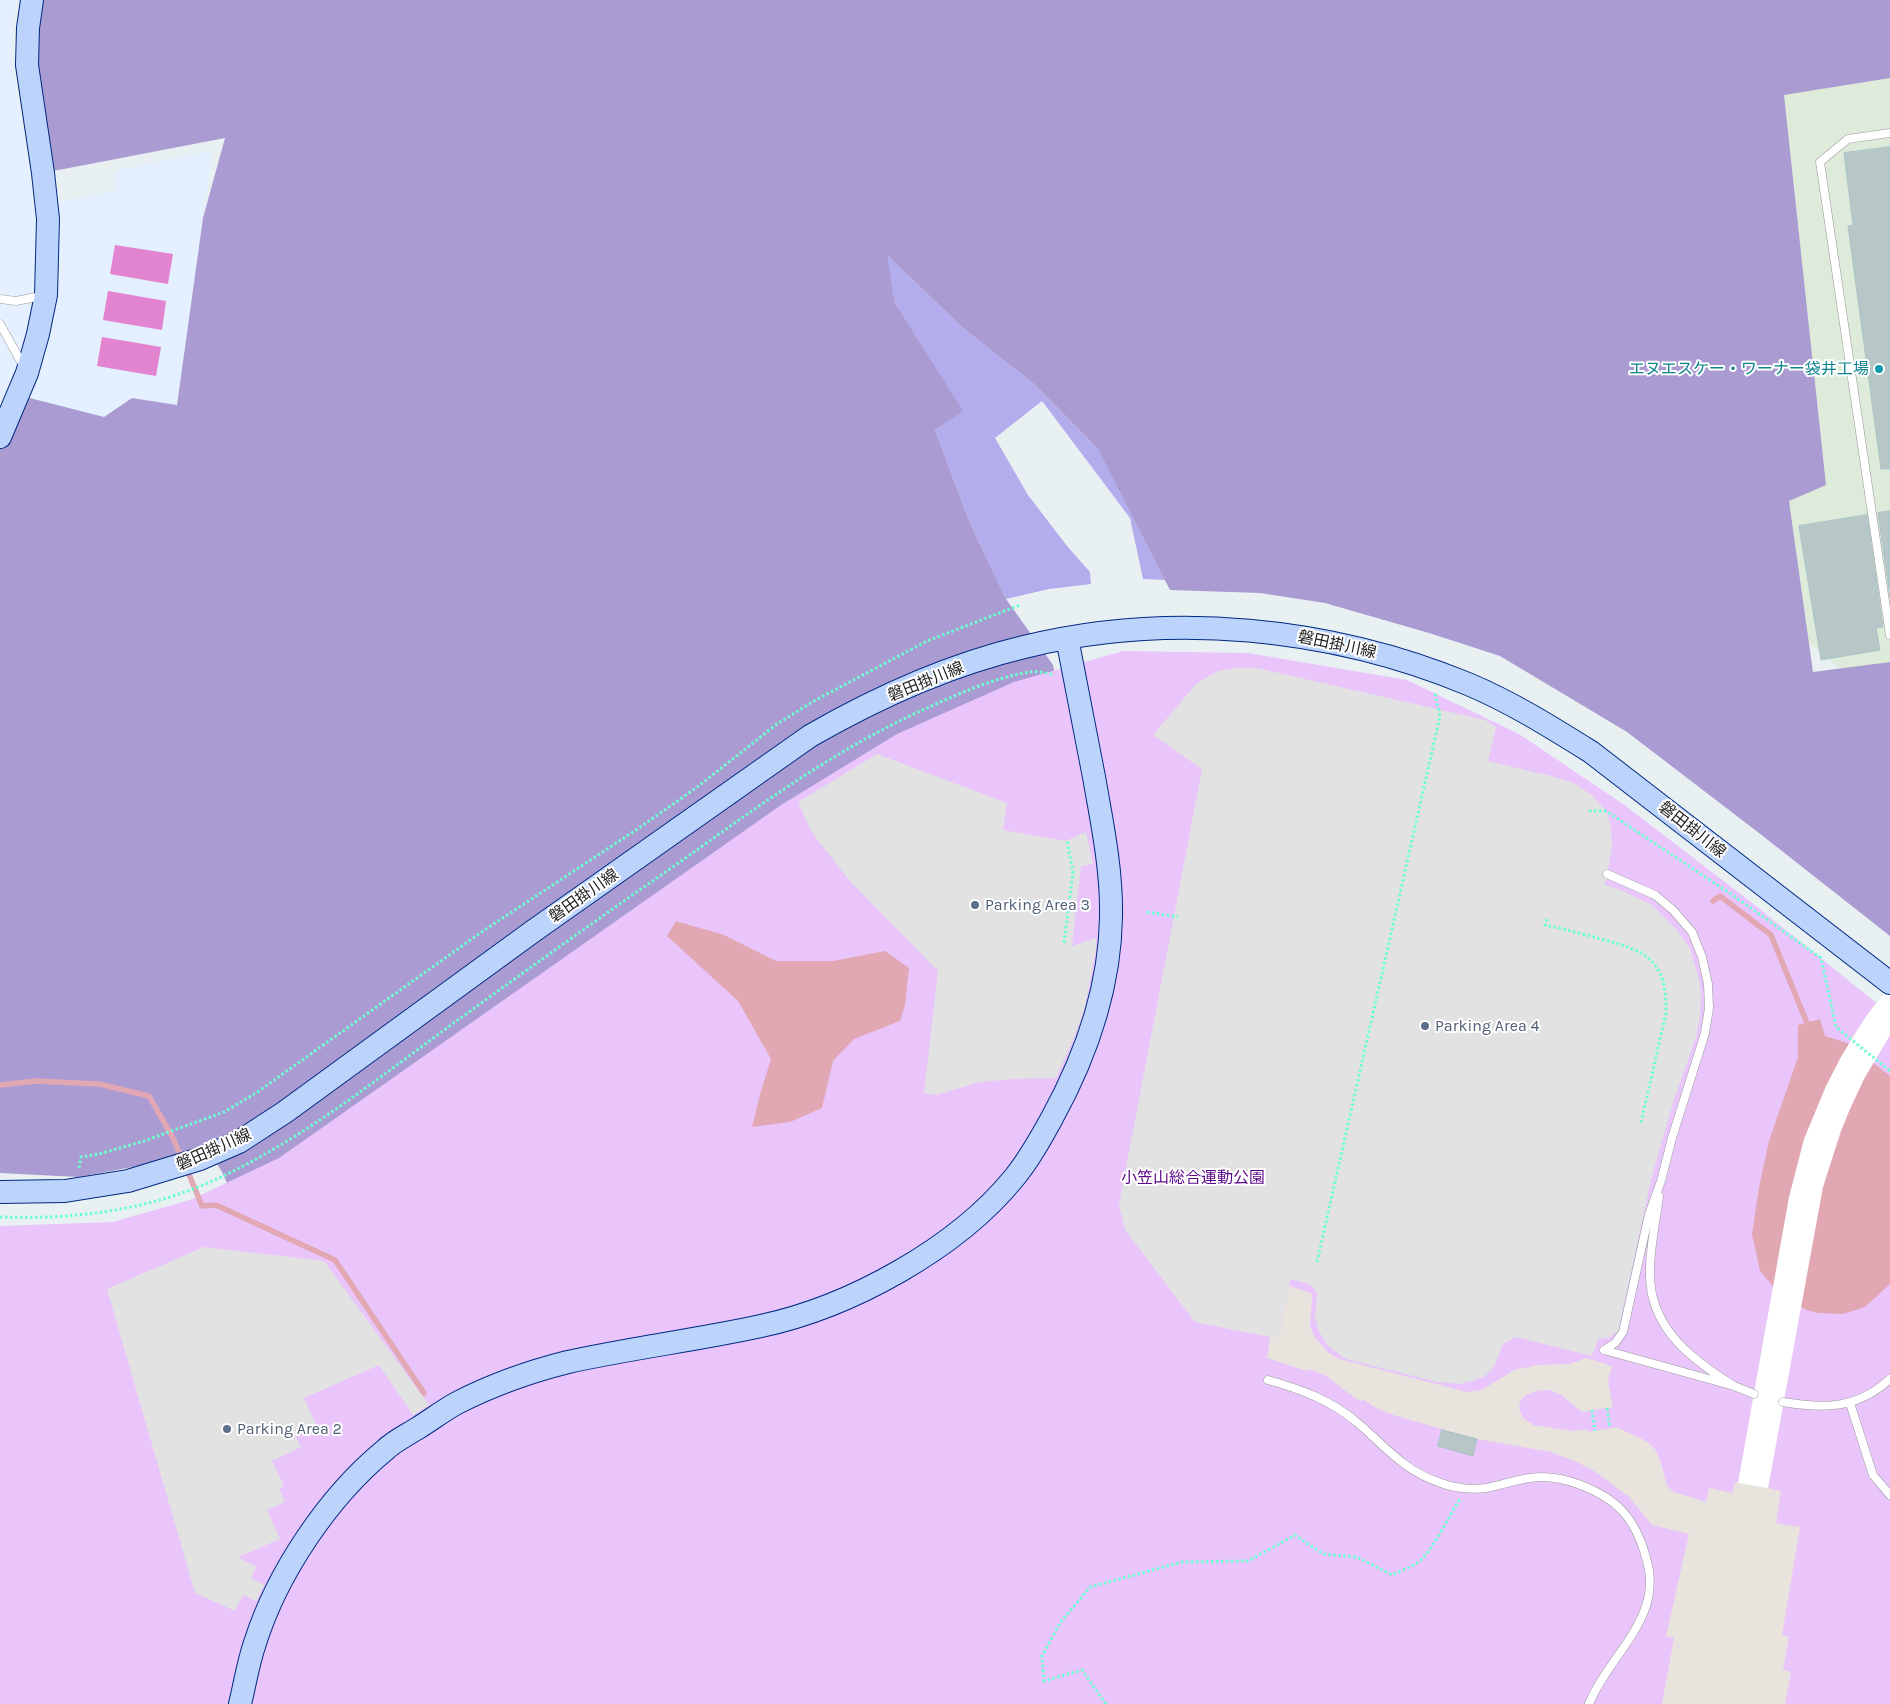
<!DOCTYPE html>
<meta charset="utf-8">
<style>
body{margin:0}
canvas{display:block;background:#e8f0f2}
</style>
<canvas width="1890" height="1704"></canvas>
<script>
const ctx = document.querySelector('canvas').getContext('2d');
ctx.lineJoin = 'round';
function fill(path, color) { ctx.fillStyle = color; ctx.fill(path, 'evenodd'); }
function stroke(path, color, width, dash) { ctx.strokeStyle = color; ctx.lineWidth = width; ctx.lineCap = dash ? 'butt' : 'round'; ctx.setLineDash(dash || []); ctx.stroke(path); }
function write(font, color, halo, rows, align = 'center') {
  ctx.font = font + ' Karla,"Noto Sans JP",sans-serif'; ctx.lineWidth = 4; ctx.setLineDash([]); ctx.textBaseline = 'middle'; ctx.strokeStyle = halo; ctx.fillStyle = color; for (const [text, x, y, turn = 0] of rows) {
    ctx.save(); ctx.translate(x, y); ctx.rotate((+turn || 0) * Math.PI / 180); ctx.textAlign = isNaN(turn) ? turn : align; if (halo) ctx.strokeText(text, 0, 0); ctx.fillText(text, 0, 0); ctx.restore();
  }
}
fill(new Path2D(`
 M 1890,0 L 1890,711 L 1747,590 L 1666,200 Z`), '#deebda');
fill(new Path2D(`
 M 0,0 L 18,0 L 12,24 L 14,76 L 31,181 L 33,207 L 117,190 L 114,171 L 213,150 L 177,405 L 133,398 L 104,417 L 0,399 Z`), '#e4efff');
fill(new Path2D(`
 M 886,254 L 963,328 L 1034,384 L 1097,448 L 1165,580 L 1143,579 L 1130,518 L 1042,401 L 995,438 L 1028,495 L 1067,546 L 1090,572 L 1091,584 L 1049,589 L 1006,599 L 969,521 L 935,430 L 962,411 L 895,303 Z`), '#b3aded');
fill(new Path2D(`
 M 37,0 L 1890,0 L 1890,78 L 1784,95 L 1826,485 L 1789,501 L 1813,672 L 1890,662 L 1890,936 L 1759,833 L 1627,732 L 1500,656 L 1429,633 L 1325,603 L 1260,593 L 1170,590 L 1097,448 L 1034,384 L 963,328 L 887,255 L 895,303 L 963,411 L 935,430 L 969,521 L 1006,599 L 1053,665 L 1086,832 L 0,1704 L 0,1269 L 240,1211 L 222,1172 L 205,1145 L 160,1162 L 78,1177 L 0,1173 L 0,437 L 18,395 L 104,417 L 132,398 L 177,405 L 203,218 L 225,138 L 43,173 L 38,136 Z`), '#ab9bd3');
fill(new Path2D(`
 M 1123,651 L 1248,653 L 1407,680 L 1519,734 L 1623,804 L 1751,902 L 1890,1014 L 1890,1704 L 0,1704 L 0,1226 L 113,1222 L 190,1200 L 279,1158 L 781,805 L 897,734 L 1014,682 Z`), '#e9c5fc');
fill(new Path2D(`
 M 115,245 L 173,254 L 168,284 L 110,274 Z
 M 108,291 L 166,301 L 162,330 L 103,320 Z
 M 102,337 L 161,347 L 156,376 L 97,366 Z`), '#e384d1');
fill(new Path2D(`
 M 1237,668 L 1257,668 L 1485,720 L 1496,727 L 1488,761 L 1551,776 L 1574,783 L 1593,796 L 1606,811 L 1611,827 L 1612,848 L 1605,885 L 1623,891 L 1652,905 L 1676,929 L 1690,948 L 1700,983 L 1701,997 L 1700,1016 L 1696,1037 L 1673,1103 L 1652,1176 L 1618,1331 L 1609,1338 L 1598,1339 L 1592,1356 L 1516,1337 L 1503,1344 L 1494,1367 L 1485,1376 L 1472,1381 L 1459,1384 L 1437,1382 L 1346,1359 L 1329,1347 L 1318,1330 L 1315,1317 L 1317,1294 L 1315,1290 L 1309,1284 L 1290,1279 L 1279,1339 L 1195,1322 L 1125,1230 L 1119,1205 L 1121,1194 L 1202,769 L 1153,735 L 1196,684 L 1218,671 Z
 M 877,754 L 1007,803 L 1003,830 L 1066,841 L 1086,832 L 1093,864 L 1081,866 L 1072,946 L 1096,938 L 1096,949 L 1084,1011 L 1073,1040 L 1056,1078 L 1013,1079 L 980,1082 L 936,1095 L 924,1093 L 938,971 L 848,879 L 811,831 L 798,802 Z
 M 204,1247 L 324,1261 L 429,1405 L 413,1415 L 379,1365 L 304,1398 L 316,1424 L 294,1434 L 301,1447 L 272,1461 L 284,1486 L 279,1489 L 285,1502 L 267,1510 L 280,1539 L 238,1557 L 256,1567 L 251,1578 L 264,1585 L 256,1601 L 243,1595 L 235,1611 L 195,1593 L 107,1289 Z`), '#e2e2e2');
fill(new Path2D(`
 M 1877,1001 L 1890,1035 L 1864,1079 L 1810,1254 L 1768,1488 L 1781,1491 L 1776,1523 L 1800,1527 L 1782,1635 L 1789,1637 L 1783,1670 L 1791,1672 L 1785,1704 L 1662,1704 L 1674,1638 L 1666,1636 L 1689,1534 L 1652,1525 L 1629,1497 L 1594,1471 L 1577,1462 L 1551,1452 L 1477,1439 L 1396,1416 L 1376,1408 L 1364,1400 L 1361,1401 L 1355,1398 L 1326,1376 L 1310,1369 L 1307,1371 L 1267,1358 L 1270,1337 L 1279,1338 L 1289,1286 L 1311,1293 L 1312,1297 L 1310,1326 L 1314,1336 L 1329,1353 L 1339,1359 L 1467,1392 L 1482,1390 L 1514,1370 L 1537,1365 L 1569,1364 L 1587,1358 L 1612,1366 L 1608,1381 L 1613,1407 L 1582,1412 L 1561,1395 L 1550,1390 L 1536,1391 L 1526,1395 L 1521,1400 L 1519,1407 L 1522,1417 L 1533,1425 L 1573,1431 L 1587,1429 L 1588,1432 L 1616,1427 L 1646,1441 L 1655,1449 L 1661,1463 L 1667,1486 L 1674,1492 L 1706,1502 L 1709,1488 L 1732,1493 L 1735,1482 L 1739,1482 L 1766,1324 L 1851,1039 Z`), '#e8e3dc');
fill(new Path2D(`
 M 676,921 L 724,935 L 776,961 L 833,961 L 885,951 L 909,968 L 905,1005 L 900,1021 L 854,1039 L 833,1061 L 822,1108 L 790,1122 L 752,1127 L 761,1091 L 771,1059 L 738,1001 L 667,936 Z
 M 1820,1019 L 1825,1036 L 1850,1044 L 1890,1076 L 1890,1284 L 1865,1307 L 1843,1314 L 1818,1313 L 1807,1310 L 1791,1302 L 1777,1291 L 1760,1271 L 1752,1234 L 1759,1187 L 1769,1141 L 1798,1057 L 1798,1025 Z`), '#e1a7b2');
fill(new Path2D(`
 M 1890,985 L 1890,1035 L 1864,1079 L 1850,1109 L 1841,1131 L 1823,1187 L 1768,1488 L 1738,1483 L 1789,1197 L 1804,1139 L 1826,1086 L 1842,1055 L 1865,1018 Z`), '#fff');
stroke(new Path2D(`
 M 1713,901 L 1720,896 L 1771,935 L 1807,1023 L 1808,1028
 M 0,1085 L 35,1081 L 99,1084 L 149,1096 L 173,1138 L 182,1159
 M 186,1167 L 202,1206 L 216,1205 L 335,1260 L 424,1393`), '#e1a7b2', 5.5);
const building = new Path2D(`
 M 1890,147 L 1890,469 L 1881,469 L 1848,226 L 1853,225 L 1844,153 Z
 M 1890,511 L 1890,597 L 1878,513 Z
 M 1867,515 L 1883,627 L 1876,628 L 1880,650 L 1821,660 L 1799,526 Z
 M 1442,1430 L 1477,1439 L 1473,1456 L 1438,1446 Z`);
fill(building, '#b7c7c7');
stroke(building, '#aac4c5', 1);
const lane = new Path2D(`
 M 1890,133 L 1848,139 L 1820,162 L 1890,635
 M 0,299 L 16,301 L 42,296
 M 0,324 L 24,367
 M 1659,1196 C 1656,1221 1649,1250 1650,1276 C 1651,1330 1693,1360 1734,1386
 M 1604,1350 L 1615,1343 L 1623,1332 L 1649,1214 L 1661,1181 L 1672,1138 L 1705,1033 L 1709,1008 L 1708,984 L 1702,957 L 1692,932 L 1673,910 L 1655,895 L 1607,874
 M 1604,1350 L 1734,1386 L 1754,1394
 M 1268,1380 C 1303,1390 1331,1400 1359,1424 C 1387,1448 1404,1471 1441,1483 C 1453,1488 1472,1490 1486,1488 C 1504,1485 1522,1477 1541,1477 C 1554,1477 1567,1480 1578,1484 C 1617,1498 1636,1519 1646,1558 C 1651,1573 1651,1591 1646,1606 C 1634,1642 1603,1669 1589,1704
 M 1783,1402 C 1825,1409 1857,1409 1890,1379
 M 1850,1403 L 1873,1475 L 1890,1495`);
const secondary = new Path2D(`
 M 0,437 L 27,373 L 38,334 L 46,295 L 48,219 L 43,173 L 27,65 L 28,28 L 32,0
 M 0,1192 L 65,1191 L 128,1181 L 200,1159 L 239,1142 L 285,1112 L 532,932 L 810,736 C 876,698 949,665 1024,647 C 1170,611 1330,627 1468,684 C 1511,702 1551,727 1591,752 L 1890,983
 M 240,1704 C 245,1684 248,1663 255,1643 C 277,1573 328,1497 385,1450 C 394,1441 407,1435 418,1428 C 431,1420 444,1410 457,1403 C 490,1386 532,1371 568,1362 C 631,1348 697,1340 761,1326 C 850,1307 956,1249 1014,1178 C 1029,1160 1041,1138 1052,1118 C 1086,1056 1110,988 1111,917 C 1112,870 1102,823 1094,777 C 1085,730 1076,684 1067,638`);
stroke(lane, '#999', 9);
stroke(secondary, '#012880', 24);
stroke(new Path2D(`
 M 1589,811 L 1606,811 L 1731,894 L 1821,958 L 1836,1027 L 1890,1071
 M 1147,912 L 1178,917
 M 1547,919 L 1545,925 C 1564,929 1583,934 1601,939 C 1648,951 1667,961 1666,1013 L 1641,1123
 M 1064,943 L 1073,872 L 1067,841
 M 79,1168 L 81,1157 L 99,1154 L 144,1141 L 224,1112 L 256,1093 L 483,931 L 636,830 L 696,788 L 777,724 L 814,701 L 927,641 L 1020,605
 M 0,1217 C 74,1220 151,1210 219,1178 C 307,1137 383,1074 462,1017 C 538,962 613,908 690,855 C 762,803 835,751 916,713 C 952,697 991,678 1030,672 C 1038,671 1046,673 1054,675
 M 1317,1262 L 1440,716 L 1435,693
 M 1607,1408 L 1610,1428
 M 1592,1410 L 1595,1431
 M 1106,1704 L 1082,1670 L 1044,1681 L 1042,1656 L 1060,1623 L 1090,1587 L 1182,1562 L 1248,1561 L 1295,1535 L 1323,1554 L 1357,1557 L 1392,1575 C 1400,1571 1409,1568 1417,1563 C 1432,1553 1449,1515 1460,1499`), '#6cffd0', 3, [2.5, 2.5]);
stroke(lane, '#fff', 8);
stroke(secondary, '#bcd4fc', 22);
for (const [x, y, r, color] of [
 [1879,369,5,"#0f9aa8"],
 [975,905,5,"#5c6f8a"],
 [1425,1026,5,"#5c6f8a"],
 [227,1429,5,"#5c6f8a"]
]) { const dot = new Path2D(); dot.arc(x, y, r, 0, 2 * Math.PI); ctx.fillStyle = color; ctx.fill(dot); stroke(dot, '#fff', 2); }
write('16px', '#0d838f', '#fff', [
 ["エヌエスケー・ワーナー袋井工場",1869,369]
], 'right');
write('16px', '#222', '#fff', [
 ["磐田掛川線",1337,645,12],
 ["磐田掛川線",926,682,-22],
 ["磐田掛川線",1692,830,38],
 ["磐田掛川線",584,896,-35],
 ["磐田掛川線",214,1150,-24]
]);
write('16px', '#4e5e75', '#fff', [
 ["Parking Area 3",985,905],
 ["Parking Area 4",1435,1026],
 ["Parking Area 2",237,1429]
], 'left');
write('16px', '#5c0887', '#fff', [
 ["小笠山総合運動公園",1193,1178]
]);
</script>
